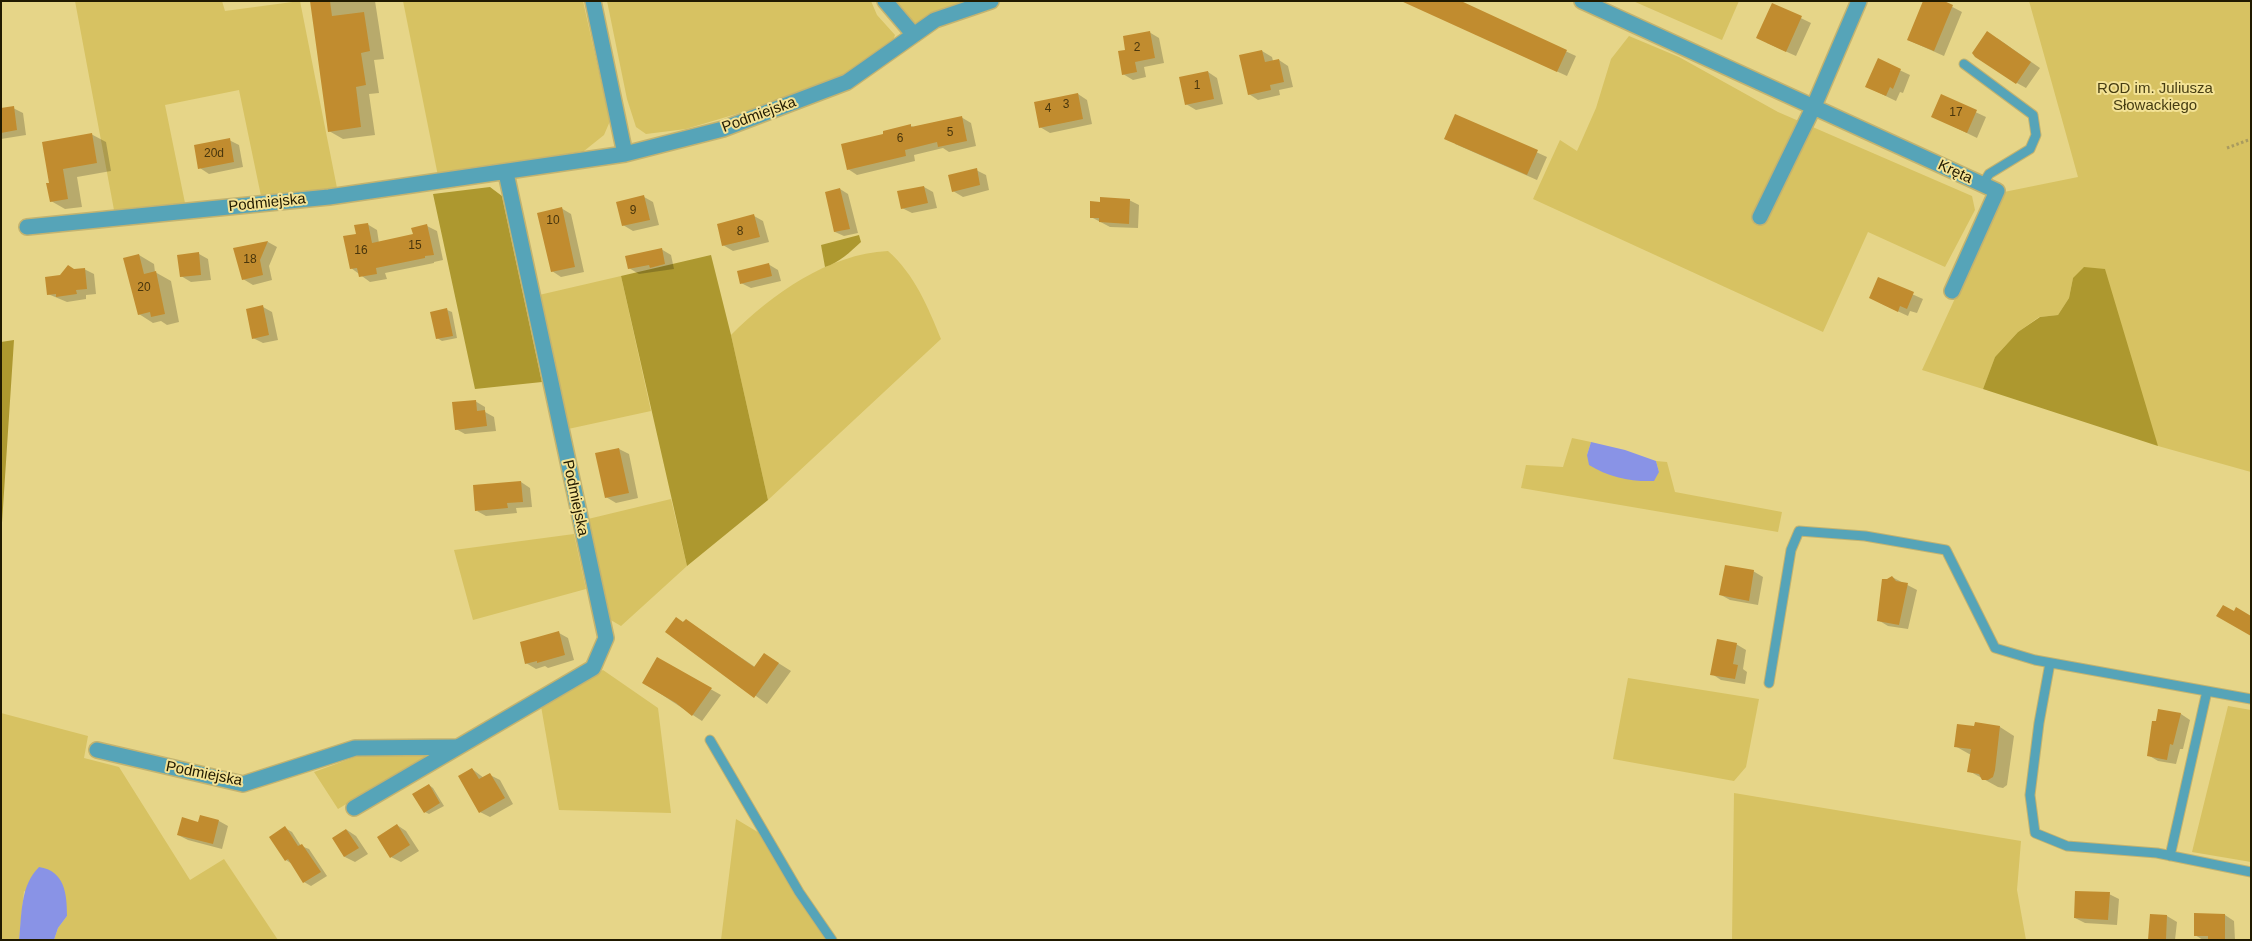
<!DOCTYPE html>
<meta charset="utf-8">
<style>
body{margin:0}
#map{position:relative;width:2252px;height:941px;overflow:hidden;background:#e6d588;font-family:Helvetica,sans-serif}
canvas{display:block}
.frame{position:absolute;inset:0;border:2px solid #211a00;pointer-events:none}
</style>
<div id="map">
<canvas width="2252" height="941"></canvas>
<div class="frame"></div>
</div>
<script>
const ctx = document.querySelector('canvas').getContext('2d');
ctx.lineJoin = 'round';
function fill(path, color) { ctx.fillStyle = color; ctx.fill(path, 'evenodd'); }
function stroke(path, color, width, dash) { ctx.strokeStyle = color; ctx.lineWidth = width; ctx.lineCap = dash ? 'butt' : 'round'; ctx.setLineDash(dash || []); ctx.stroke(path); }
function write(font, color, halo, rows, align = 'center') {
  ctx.font = font + ' Helvetica,sans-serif'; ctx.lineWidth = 4; ctx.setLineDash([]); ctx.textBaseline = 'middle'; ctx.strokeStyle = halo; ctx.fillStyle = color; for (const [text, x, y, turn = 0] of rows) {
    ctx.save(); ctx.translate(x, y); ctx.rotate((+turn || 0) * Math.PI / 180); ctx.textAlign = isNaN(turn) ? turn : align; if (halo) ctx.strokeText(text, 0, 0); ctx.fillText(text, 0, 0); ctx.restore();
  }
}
fill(new Path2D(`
 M 75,1 L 222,1 L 225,11 L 300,1 L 337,188 L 261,196 L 239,90 L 165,105 L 185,203 L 114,210 Z
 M 403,1 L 583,1 L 610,121 L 604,135 L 584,151 L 438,176 Z
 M 607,1 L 871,1 L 877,15 L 895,35 L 891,46 L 839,77 L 790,98 L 686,129 L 646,134 L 636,127 L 627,99 Z
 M 890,1 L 971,1 L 922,24 L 909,22 Z
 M 1633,1 L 1739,1 L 1722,40 Z
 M 2029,1 L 2251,1 L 2251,472 L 2158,446 L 2073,278 L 2069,298 L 2058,315 L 2039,317 L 2018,332 L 1995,357 L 1983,389 L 1922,370 L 2004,192 L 2078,177 Z
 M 1629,36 L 1679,57 L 1778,112 L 1972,196 L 1975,210 L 1945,267 L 1868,232 L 1823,332 L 1533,199 L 1560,140 L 1577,151 L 1596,108 L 1611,59 Z
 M 888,251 C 915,275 928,307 941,339 L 768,500 L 731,335 C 772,294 828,254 888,251 Z
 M 621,276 L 651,411 L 568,429 L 539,295 Z
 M 1572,438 L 1591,442 L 1587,455 L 1659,472 L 1656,461 L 1667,462 L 1675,492 L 1782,512 L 1778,532 L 1521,488 L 1526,465 L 1563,467 Z
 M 671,499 L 687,566 L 621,626 L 609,619 L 588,519 Z
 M 574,534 L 586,589 L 473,620 L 454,550 Z
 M 603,670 L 658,708 L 671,813 L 559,810 L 541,706 Z
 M 1628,678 L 1759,699 L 1746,767 L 1734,781 L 1613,759 Z
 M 2228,706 L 2251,710 L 2251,862 L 2192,852 Z
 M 1,713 L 88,736 L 84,758 L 119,767 L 190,880 L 224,859 L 278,940 L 54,940 L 58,928 L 67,916 L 24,891 L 19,940 L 1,940 Z
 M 415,750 L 429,755 L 338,809 L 314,772 L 363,754 Z
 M 1734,793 L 2021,841 L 2017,890 L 2026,940 L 1732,940 Z
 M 736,819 L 776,843 L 832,940 L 721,940 Z`), '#d7c262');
fill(new Path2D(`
 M 490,187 L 502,196 L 542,382 L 475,389 L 433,194 Z
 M 859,235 L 861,242 C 849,253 840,262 825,267 L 821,245 Z
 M 711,255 L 731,335 L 768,500 L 687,566 L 621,276 Z
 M 2084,267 L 2105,269 L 2158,446 L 1983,389 L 1995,357 L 2018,332 L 2040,317 L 2058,315 L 2069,298 L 2073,278 Z
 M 14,340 L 1,538 L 1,342 Z`), '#ad982f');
fill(new Path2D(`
 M 1591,442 L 1625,450 L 1656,461 L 1659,472 L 1654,481 C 1632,482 1608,477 1589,465 L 1587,455 Z
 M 39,867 C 65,871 67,894 67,916 L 58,928 L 54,940 L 19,940 C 22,914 20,886 39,867 Z`), '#8993e6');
fill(new Path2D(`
 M 311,1 L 375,1 L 384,59 L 374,60 L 379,93 L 369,94 L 375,135 L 343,139 L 329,131 Z
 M 1457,1 L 1576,56 L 1567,76 L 1416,7 Z
 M 1941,1 L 1962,12 L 1944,56 L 1908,40 Z
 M 1772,4 L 1811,23 L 1796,56 L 1767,43 Z
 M 1149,32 L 1159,38 L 1164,63 L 1144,67 L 1146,77 L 1133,80 L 1123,74 L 1127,51 Z
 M 1997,38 L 2040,68 L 2026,88 L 2017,83 Z
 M 1262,51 L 1272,57 L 1273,61 L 1279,60 L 1288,66 L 1293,87 L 1279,90 L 1280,95 L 1258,100 L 1249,94 Z
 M 1878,60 L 1910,75 L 1903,93 L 1900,92 L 1896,101 L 1867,87 Z
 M 1208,72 L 1217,78 L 1223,104 L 1196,110 L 1186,104 Z
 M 1078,94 L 1087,100 L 1092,124 L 1050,133 L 1040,127 Z
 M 1941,96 L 1986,117 L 1977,138 L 1932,116 Z
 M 13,108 L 23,113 L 26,135 L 1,139 L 1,109 Z
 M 1455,115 L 1547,157 L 1537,180 L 1455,144 Z
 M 961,117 L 971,123 L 976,146 L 949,152 L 943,148 L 914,155 L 915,161 L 857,175 L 848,169 L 885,135 L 911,126 L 914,127 Z
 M 91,134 L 106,142 L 111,171 L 77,177 L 82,207 L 65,209 L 51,201 L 50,184 Z
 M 229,140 L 239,145 L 243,167 L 209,174 L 200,168 Z
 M 976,170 L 986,175 L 989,190 L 963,197 L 953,191 Z
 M 924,187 L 933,192 L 937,208 L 912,213 L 902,208 Z
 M 840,189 L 848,194 L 858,233 L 844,236 L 835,232 Z
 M 644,197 L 653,202 L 659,225 L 633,231 L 623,225 Z
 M 1129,200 L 1139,205 L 1138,228 L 1110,227 L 1091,217 Z
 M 561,208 L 571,214 L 584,272 L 561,277 L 552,271 Z
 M 754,216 L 763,221 L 769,242 L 733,251 L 723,245 Z
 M 367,224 L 377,230 L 379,243 L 414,235 L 427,226 L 437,231 L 443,260 L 434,262 L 434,263 L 385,273 L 387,279 L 370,282 L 351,268 L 357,235 Z
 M 268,242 L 277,247 L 269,266 L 272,280 L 253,285 L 243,279 L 234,249 Z
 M 661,249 L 671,255 L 674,269 L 639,274 L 629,268 Z
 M 199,254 L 208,259 L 211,280 L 191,282 L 181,276 Z
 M 139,255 L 154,264 L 155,272 L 171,281 L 179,322 L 167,325 L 161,321 L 153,323 L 139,314 Z
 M 768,264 L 778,270 L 781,281 L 751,288 L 741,283 Z
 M 84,269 L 94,274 L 96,294 L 86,295 L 86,299 L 67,302 L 48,294 L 61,277 L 75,270 Z
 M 1878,279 L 1923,299 L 1917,313 L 1910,311 L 1908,316 L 1880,303 Z
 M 263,307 L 272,312 L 278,340 L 263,343 L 253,338 Z
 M 447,310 L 452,312 L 457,338 L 442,341 L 437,338 Z
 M 475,401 L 485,407 L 485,412 L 494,417 L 496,431 L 465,434 L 456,429 Z
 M 619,449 L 629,454 L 638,498 L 616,503 L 606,497 Z
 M 521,482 L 530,488 L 532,507 L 516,508 L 517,513 L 486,516 L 477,511 Z
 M 1753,571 L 1763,577 L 1758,605 L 1730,600 L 1721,595 Z
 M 1892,577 L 1917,590 L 1908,629 L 1888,626 L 1878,620 L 1887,581 Z
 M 686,620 L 755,667 L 764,654 L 791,671 L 767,704 L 667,631 Z
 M 559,633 L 568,638 L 574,660 L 548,668 L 545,666 L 536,669 L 526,663 Z
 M 1736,644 L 1746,650 L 1743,669 L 1747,672 L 1745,684 L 1721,680 L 1712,674 Z
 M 657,659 L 721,695 L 702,721 L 644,683 Z
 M 2159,710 L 2181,714 L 2190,720 L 2183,749 L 2180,749 L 2176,764 L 2158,761 L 2148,755 Z
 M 2000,727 L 2014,736 L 2007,785 L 2003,788 L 1998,787 L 1969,771 L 1971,755 L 1955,746 L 1975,728 Z
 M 472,769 L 484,778 L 490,775 L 500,780 L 513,804 L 490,817 L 480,812 Z
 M 429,785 L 433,788 L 444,806 L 429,814 L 425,812 Z
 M 219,821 L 228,826 L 222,849 L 188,840 L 178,835 Z
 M 397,825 L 406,831 L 419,851 L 401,862 L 391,857 Z
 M 285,828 L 292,832 L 301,846 L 309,849 L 327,876 L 311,886 L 304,882 L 292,864 L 286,860 Z
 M 347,830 L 356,836 L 368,854 L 355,862 L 345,857 L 334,838 Z
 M 2109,894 L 2119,899 L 2117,925 L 2085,923 L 2075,918 Z
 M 2151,915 L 2167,916 L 2177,922 L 2175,940 L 2149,940 Z
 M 2225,915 L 2234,921 L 2235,940 L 2203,940 L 2195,935 Z`), '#0003');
fill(new Path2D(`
 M 310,1 L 330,1 L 332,16 L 364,12 L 370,51 L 361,53 L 366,85 L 356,87 L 361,127 L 328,132 Z
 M 1401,1 L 1461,1 L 1567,50 L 1557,72 Z
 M 1923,1 L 1944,1 L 1953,5 L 1934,51 L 1907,40 Z
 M 1772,3 L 1802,16 L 1786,52 L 1756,38 Z
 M 1150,31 L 1155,58 L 1135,62 L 1137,72 L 1122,75 L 1118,51 L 1125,50 L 1123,36 Z
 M 1987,31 L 2031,62 L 2016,84 L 1975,57 L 1972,53 Z
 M 1262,50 L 1265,62 L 1279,59 L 1284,82 L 1270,85 L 1271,90 L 1248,95 L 1239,55 Z
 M 1878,58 L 1901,69 L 1893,89 L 1890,87 L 1886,96 L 1865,87 Z
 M 1208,71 L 1214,99 L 1185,105 L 1179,77 Z
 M 1078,93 L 1083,119 L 1039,128 L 1034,102 Z
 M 1941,94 L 1977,110 L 1967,133 L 1931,117 Z
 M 14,106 L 17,130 L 1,133 L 1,108 Z
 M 1455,114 L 1538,150 L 1527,175 L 1444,139 Z
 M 962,116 L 967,141 L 938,147 L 937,142 L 905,150 L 906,156 L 847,170 L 841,144 L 883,134 L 883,131 L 911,124 L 911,127 Z
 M 92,133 L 97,163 L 63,169 L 68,199 L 50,202 L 46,183 L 49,183 L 42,142 Z
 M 230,138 L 234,162 L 198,169 L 194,145 Z
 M 977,168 L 980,185 L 952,192 L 948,175 Z
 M 924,186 L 928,203 L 901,209 L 897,191 Z
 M 840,188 L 850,229 L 834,232 L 825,192 Z
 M 644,195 L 650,220 L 622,226 L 616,202 Z
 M 1100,197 L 1130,199 L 1129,224 L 1099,222 L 1099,218 L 1090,218 L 1090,201 L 1100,202 Z
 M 562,207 L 575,267 L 551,272 L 537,213 Z
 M 754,214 L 760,237 L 722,246 L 717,224 Z
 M 368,223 L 372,243 L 413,234 L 411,228 L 427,224 L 434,255 L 425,256 L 425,258 L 376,268 L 377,274 L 359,277 L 357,268 L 350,269 L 343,236 L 356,234 L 354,225 Z
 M 268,241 L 260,260 L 263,275 L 242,280 L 233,248 Z
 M 662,248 L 665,264 L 650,268 L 649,265 L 628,269 L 625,256 Z
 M 199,252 L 201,275 L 180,277 L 177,255 Z
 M 139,254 L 144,274 L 156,271 L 165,314 L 151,317 L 150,312 L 138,315 L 123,258 Z
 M 769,263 L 772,276 L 740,284 L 737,271 Z
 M 68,265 L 74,269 L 85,268 L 87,289 L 76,290 L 77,294 L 56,297 L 56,294 L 47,295 L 45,277 L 60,275 Z
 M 1878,277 L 1914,292 L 1907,309 L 1900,306 L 1898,312 L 1869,298 Z
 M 263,305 L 269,335 L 252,339 L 246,309 Z
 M 447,308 L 453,336 L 436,339 L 430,312 Z
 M 476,400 L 477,411 L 485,410 L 487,426 L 455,430 L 452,402 Z
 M 619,448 L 629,493 L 605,498 L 595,453 Z
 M 521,481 L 523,502 L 507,503 L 508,508 L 475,511 L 473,485 Z
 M 1725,565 L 1754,570 L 1749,601 L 1719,595 Z
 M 1892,576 L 1896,581 L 1908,583 L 1899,625 L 1877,621 L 1882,579 L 1887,579 Z
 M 2223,605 L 2234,611 L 2236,607 L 2251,616 L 2251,636 L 2216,616 Z
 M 676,617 L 683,622 L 686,619 L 754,667 L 764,653 L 779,663 L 754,698 L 665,632 Z
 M 559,631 L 565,655 L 537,663 L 537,661 L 525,664 L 520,642 Z
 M 1717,639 L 1737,643 L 1733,664 L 1738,665 L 1735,679 L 1710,675 Z
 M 657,657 L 712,688 L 692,716 L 676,703 L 642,683 Z
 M 2158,709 L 2181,713 L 2173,745 L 2170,744 L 2167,760 L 2147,756 L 2152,721 L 2156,721 Z
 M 1975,722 L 2000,726 L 1995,770 L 1993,777 L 1988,780 L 1982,780 L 1979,774 L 1967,772 L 1971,749 L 1954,747 L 1957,724 L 1974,726 Z
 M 472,768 L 479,779 L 490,773 L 505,798 L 479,813 L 458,776 Z
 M 429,784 L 440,803 L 424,813 L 412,794 Z
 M 200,815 L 219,820 L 213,844 L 177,835 L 182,817 L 198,822 Z
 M 397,824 L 410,845 L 390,858 L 377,837 Z
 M 285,826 L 298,846 L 302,844 L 321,872 L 303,883 L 288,859 L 285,861 L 269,837 Z
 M 346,829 L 359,848 L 344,857 L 332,838 Z
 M 2075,891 L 2110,892 L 2108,920 L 2074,918 Z
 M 2194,913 L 2225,914 L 2225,939 L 2208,939 L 2208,936 L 2194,936 Z
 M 2150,914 L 2167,915 L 2166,940 L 2148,940 Z`), '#c18c2f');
const service = new Path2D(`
 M 1964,64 L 2033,115 L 2036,135 L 2030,149 L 1989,174 L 1983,184
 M 2050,663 L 2039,723 L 2030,795 L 2035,833 L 2067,846 L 2157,853 L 2251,872
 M 1769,683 L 1791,550 L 1799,531 L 1865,536 L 1946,550 L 1995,648 L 2035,660 L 2251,699
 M 710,740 L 799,892 L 832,940
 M 2170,856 L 2207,691`);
const minor = new Path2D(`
 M 593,1 L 625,154
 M 885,1 L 914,35
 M 1582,1 L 1997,191 L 1952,291
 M 1760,217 L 1814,106 L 1859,1
 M 27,227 L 329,197 L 625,154 L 723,129 L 847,82 L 935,20 L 991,1
 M 97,750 L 243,784 L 355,748 L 456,747
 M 354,808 L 593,668 L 606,638 L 506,173`);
stroke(service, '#c3b370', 11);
stroke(minor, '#c3b370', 18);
stroke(new Path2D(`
 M 2227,148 L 2251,139`), '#a99b5e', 3, [2.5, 2.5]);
stroke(service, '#56a4b8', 9);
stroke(minor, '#56a4b8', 15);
write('12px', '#49360c', null, [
 ["2",1137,48],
 ["1",1197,86],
 ["3",1066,105],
 ["4",1048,109],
 ["17",1956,113],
 ["5",950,133],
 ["6",900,139],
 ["20d",214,154],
 ["9",633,211],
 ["10",553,221],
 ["8",740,232],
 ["15",415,246],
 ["16",361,251],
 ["18",250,260],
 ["20",144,288]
]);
write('15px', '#463d12', '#f3e295', [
 ["ROD im. Juliusza",2155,89],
 ["Słowackiego",2155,106]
]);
write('15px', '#211a00', '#f3e295', [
 ["Podmiejska",759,115,-20],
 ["Kręta",1955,172,25],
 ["Podmiejska",267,203,-6],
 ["Podmiejska",575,498,78],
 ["Podmiejska",204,774,11]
]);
</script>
